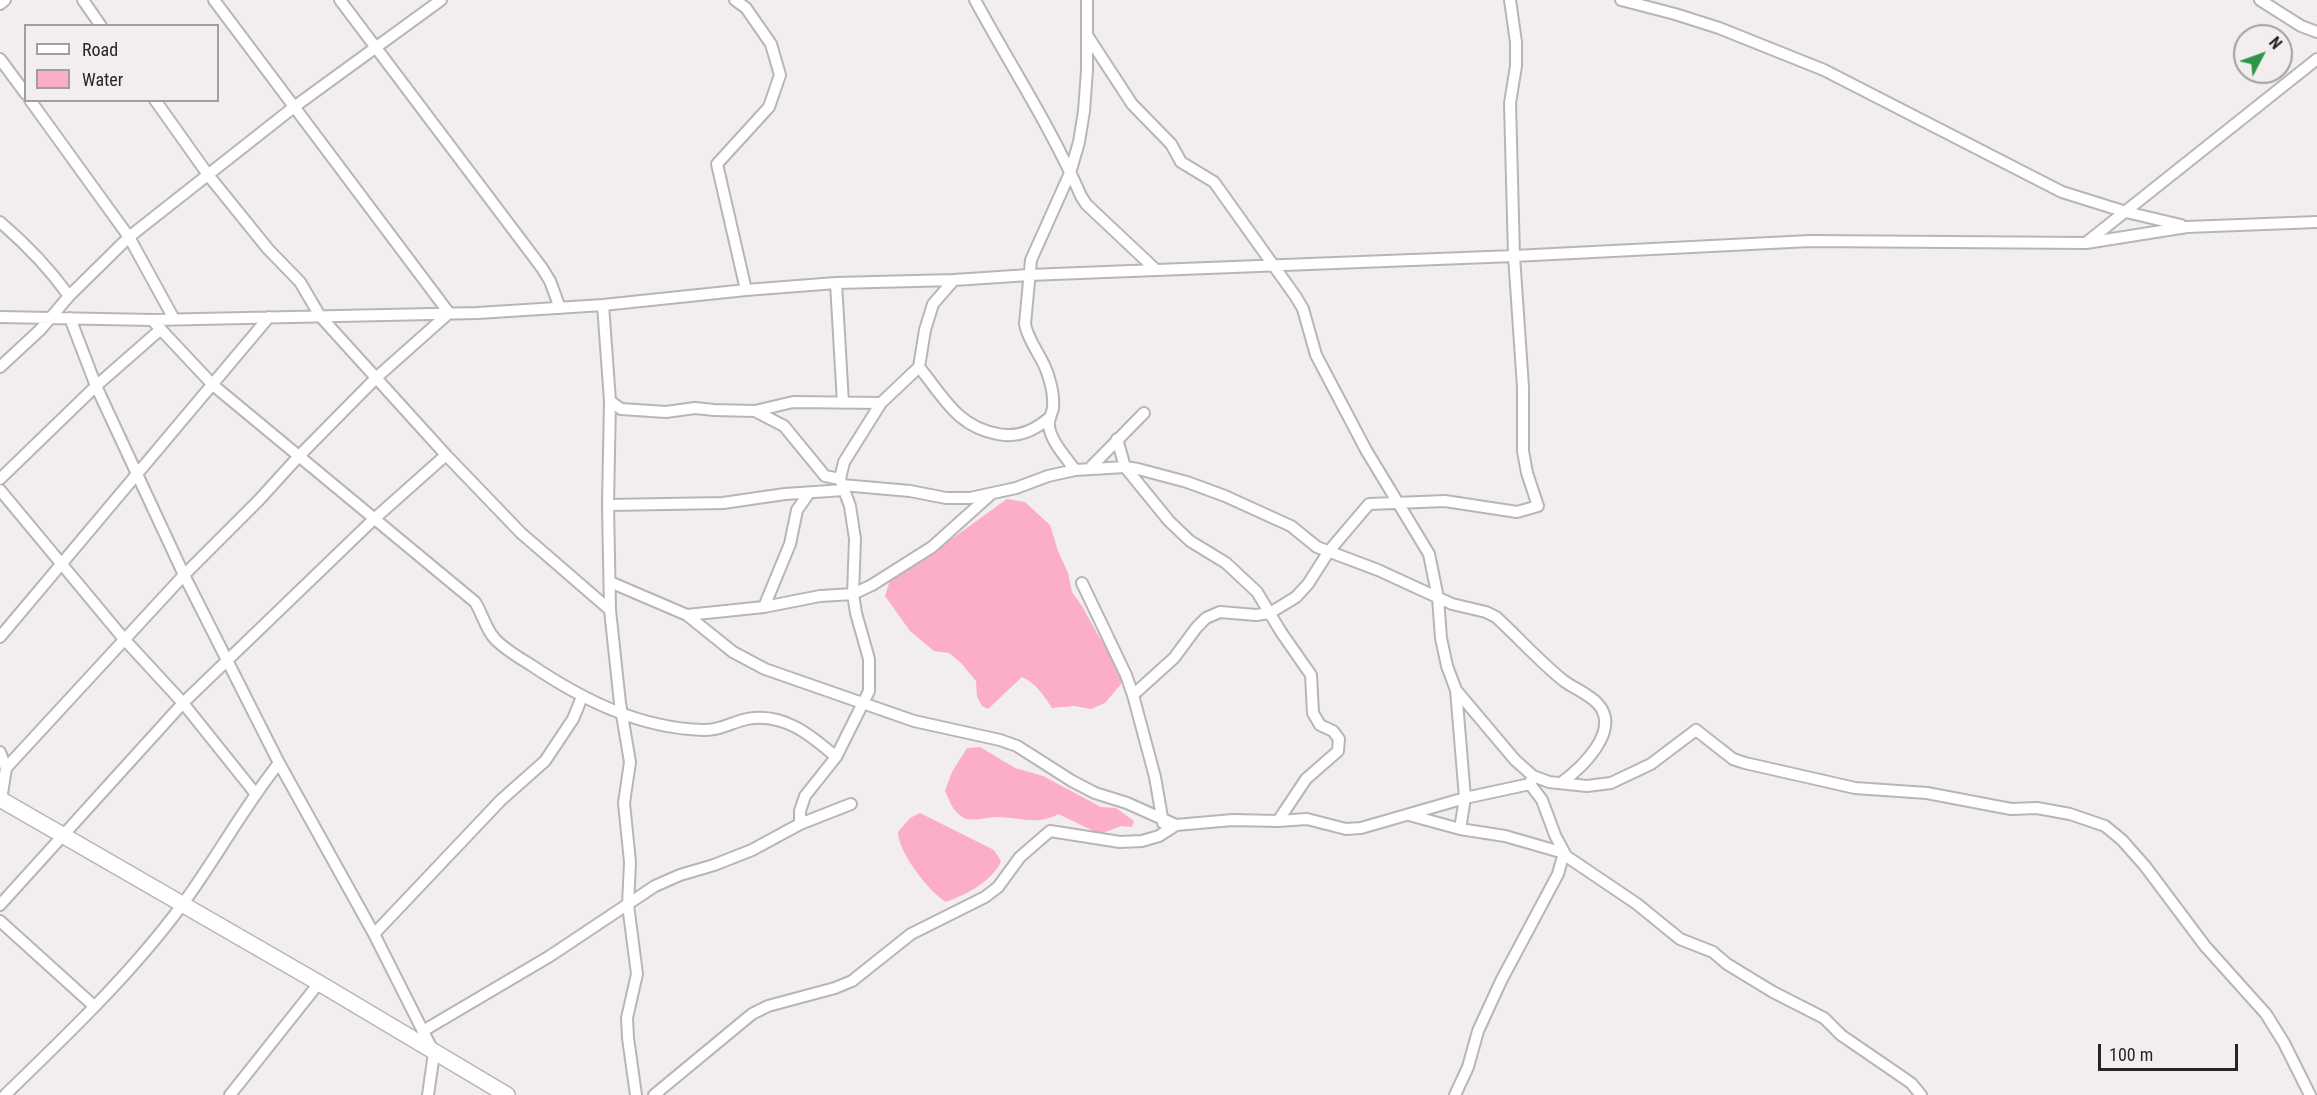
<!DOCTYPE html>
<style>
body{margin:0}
#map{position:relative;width:2317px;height:1095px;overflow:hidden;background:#f2eeef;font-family:"Roboto Condensed",sans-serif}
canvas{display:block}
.legend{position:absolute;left:24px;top:24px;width:195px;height:78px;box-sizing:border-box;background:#f2eeef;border:2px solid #a09e9e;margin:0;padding:8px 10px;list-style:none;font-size:18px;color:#262525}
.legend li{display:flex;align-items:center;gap:12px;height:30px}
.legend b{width:30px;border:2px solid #a09e9e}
.north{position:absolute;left:2233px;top:24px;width:60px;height:60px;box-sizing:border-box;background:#f2eeef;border:2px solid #a09e9e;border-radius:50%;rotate:49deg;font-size:16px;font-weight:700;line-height:24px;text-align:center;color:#262525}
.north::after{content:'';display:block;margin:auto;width:21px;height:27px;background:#2f9348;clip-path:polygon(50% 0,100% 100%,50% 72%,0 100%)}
.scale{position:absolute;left:2098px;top:1044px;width:140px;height:27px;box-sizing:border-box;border:3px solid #262525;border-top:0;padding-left:8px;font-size:18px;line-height:21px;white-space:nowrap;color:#262525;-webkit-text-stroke:4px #f2eeef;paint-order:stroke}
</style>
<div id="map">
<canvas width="2317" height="1095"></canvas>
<ul class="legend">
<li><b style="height:8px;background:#fff"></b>Road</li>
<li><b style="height:16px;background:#fcadc7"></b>Water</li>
</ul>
<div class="north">N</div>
<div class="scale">100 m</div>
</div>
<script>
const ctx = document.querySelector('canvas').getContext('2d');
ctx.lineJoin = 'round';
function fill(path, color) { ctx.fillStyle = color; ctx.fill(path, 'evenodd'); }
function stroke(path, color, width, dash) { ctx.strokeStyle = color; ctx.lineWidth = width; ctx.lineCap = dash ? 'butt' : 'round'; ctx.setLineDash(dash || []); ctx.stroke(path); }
fill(new Path2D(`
 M 1007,499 L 1025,502 L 1050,525 L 1058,551 L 1068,573 L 1072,592 L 1082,606 L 1098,635 L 1122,673 L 1121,684 L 1105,703 L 1091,709 L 1074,706 L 1052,708 C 1044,696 1036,683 1022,677 L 988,709 L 982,706 L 977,697 L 976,681 L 961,663 L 949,653 L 934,651 L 910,631 L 885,596 L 890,580 L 907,571 Z
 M 980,747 L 1015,768 L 1043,776 L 1101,807 L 1116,808 L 1134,821 L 1132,827 L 1121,826 L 1100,834 L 1058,814 C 1038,826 1018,817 997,817 C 987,817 973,822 964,818 C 953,812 950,802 945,791 L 952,772 L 967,748 Z
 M 920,813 L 994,850 L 1001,861 C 993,881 965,895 946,902 C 929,892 898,852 898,832 L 910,818 Z`), '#fcadc7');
const street = new Path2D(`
 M 83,0 L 101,26
 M 340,0 L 542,268 L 550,281 L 560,308
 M 735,0 L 746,8 L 771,44 L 780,75 L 769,107 L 717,164 L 746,290
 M 975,0 C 1010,65 1051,127 1081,196 L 1086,204 L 1155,269
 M 1621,0 L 1675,14 L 1719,28 L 1824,70 L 2062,192 L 2126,212 L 2181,225
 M 2260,0 L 2301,26 L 2317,32
 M 0,4 L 5,0
 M 1087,35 L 1132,104 L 1171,144 L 1181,162 L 1214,182 L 1296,297 L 1303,309 L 1316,355 L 1366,450 L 1429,554 L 1438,598 L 1441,638 L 1447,666 L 1456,690 L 1515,760 L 1533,776 L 1549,782 L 1587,786 L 1611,783 L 1651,764 L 1696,730 L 1733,759 L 1745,763 L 1855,788 L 1927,793 L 2011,809 L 2037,808 L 2070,814 L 2105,826 L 2122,840 L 2145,866 L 2205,946 L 2266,1014 L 2284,1043 L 2310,1095
 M 0,59 L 26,94
 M 30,100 L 129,237 L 174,319
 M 155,100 L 209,176 L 268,249 L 300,282 L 320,316 L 446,455 L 521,533 L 610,610
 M 0,222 C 27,245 49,268 69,296
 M 2087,242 L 2317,59
 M 836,283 L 843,403
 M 603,305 L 610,401 L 608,505 L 610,610 L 620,703 L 630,762 L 624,803 L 630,862 L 628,905 L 637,974 L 627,1018 L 628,1038 L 636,1095
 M 0,317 L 152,320 L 478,313 L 603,305 L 746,290 L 836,283 L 954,280 L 1029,275 L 1514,256 L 1810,241 L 2086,243 L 2187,227 L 2317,222
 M 70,318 L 96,386 L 184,575 L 279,763 L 374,934 L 434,1053 L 428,1095
 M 152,320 L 213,385 L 475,602 C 482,613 485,627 494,638 C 504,649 518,657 531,665 C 583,700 639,728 703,730 C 719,731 732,722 747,719 C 783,712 811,735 836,757
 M 0,367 L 41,329 L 69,296 L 129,237 L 294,107 L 441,0
 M 919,367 C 943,396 957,427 998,434 C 1017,438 1034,431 1049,418
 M 610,401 L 621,409 L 666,412 L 695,408 L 714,410 L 755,411 L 793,402 L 881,403
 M 755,411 L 784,426 L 825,476 L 840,479
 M 1117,439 L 1125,467 L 1169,521 L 1190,541 L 1226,563 L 1257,592 L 1281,632 L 1311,675 L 1313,713 L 1320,725 L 1333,731 L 1339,739 L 1338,751 L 1306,779 L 1278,821
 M 1090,468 L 1144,413
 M 1075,470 C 1066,457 1051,442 1049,426 C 1048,419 1052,414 1053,408 C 1054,397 1051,384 1048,375 C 1043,357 1028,342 1025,324 L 1031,260 L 1070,173 L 1079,142 L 1084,111 L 1087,70 L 1087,0
 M 0,479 L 96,386 L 161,329
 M 842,485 L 910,491 L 946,498 L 970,498 L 1016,488 L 1048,476 L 1075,470 L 1125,467 L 1138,469 L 1187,482 L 1225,496 L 1291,526 L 1317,547 L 1378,570 L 1452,604 L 1486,612 L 1496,617 C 1519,638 1540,662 1564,681 C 1575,689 1589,694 1598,704 C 1622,731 1580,769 1561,783
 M 0,490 L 124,639 L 183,703 L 255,793
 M 608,505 L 723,503 L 785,494 L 844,490
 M 610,582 L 687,615 L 733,652 L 765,669 L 914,721 L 1000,740 L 1017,746 L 1072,781 L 1095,793 L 1127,803 L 1176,825
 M 1082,583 L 1126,675 L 1133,695 L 1155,777 L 1163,823
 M 764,607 L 790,544 L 797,510 L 809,493
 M 687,615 L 764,607 L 820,596 L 853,594 L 872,585 L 932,547 L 990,495
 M 0,637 L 269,317
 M 1456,690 L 1465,798 L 1460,829
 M 1133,695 L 1174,658 L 1197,627 L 1206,618 L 1220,612 L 1256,615 L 1270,613 L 1296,597 L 1308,584 L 1329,551 L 1369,504 L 1445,501 L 1517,512 L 1538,506 L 1527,473 L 1523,451 L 1523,387 L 1514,256 L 1510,103 L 1516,66 L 1516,42 L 1510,0
 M 0,752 L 6,768 L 1,800
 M 6,768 L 184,575 L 259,500 L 299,456 L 377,377 L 449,313 L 214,0
 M 1532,778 L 1530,784 L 1542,800 L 1555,835 L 1566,856 L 1637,904 L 1680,939 L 1713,952 L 1727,964 L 1773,992 L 1824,1018 L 1841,1035 L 1911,1083 L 1921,1095
 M 1409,815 L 1460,829 L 1505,836 L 1564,853 L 1558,874 L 1501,981 L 1478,1031 L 1468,1067 L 1455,1095
 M 800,824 L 800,811 L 805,796 L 836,757 L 869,691 L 869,659 L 856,613 L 853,594 L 855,539 L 850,506 L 840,479 L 844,462 L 881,403 L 919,367 L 925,330 L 933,304 L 954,280
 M 0,905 L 183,703 L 374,519 L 446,455
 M 0,921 L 94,1006
 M 374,934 L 501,800 L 545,761 L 573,719 L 582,697
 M 423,1031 L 550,956 L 655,886 L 680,875 L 714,865 L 752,850 L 800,824 L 851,804
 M 5,1095 C 67,1035 131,974 182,905 C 216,859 243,808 279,763
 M 230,1095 L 319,983
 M 654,1095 L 752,1014 L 768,1006 L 835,988 L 852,981 L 911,934 L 985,897 L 998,887 L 1020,857 L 1050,831 L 1120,842 L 1142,841 L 1159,836 L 1176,825 L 1233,820 L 1278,821 L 1307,819 L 1346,829 L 1361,828 L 1465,798 L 1530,784`);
const secondary = new Path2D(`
 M 0,799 L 319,983 L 507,1095`);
stroke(street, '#b9b5b6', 14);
stroke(secondary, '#b9b5b6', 18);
stroke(street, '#fff', 10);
stroke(secondary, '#fff', 15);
</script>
